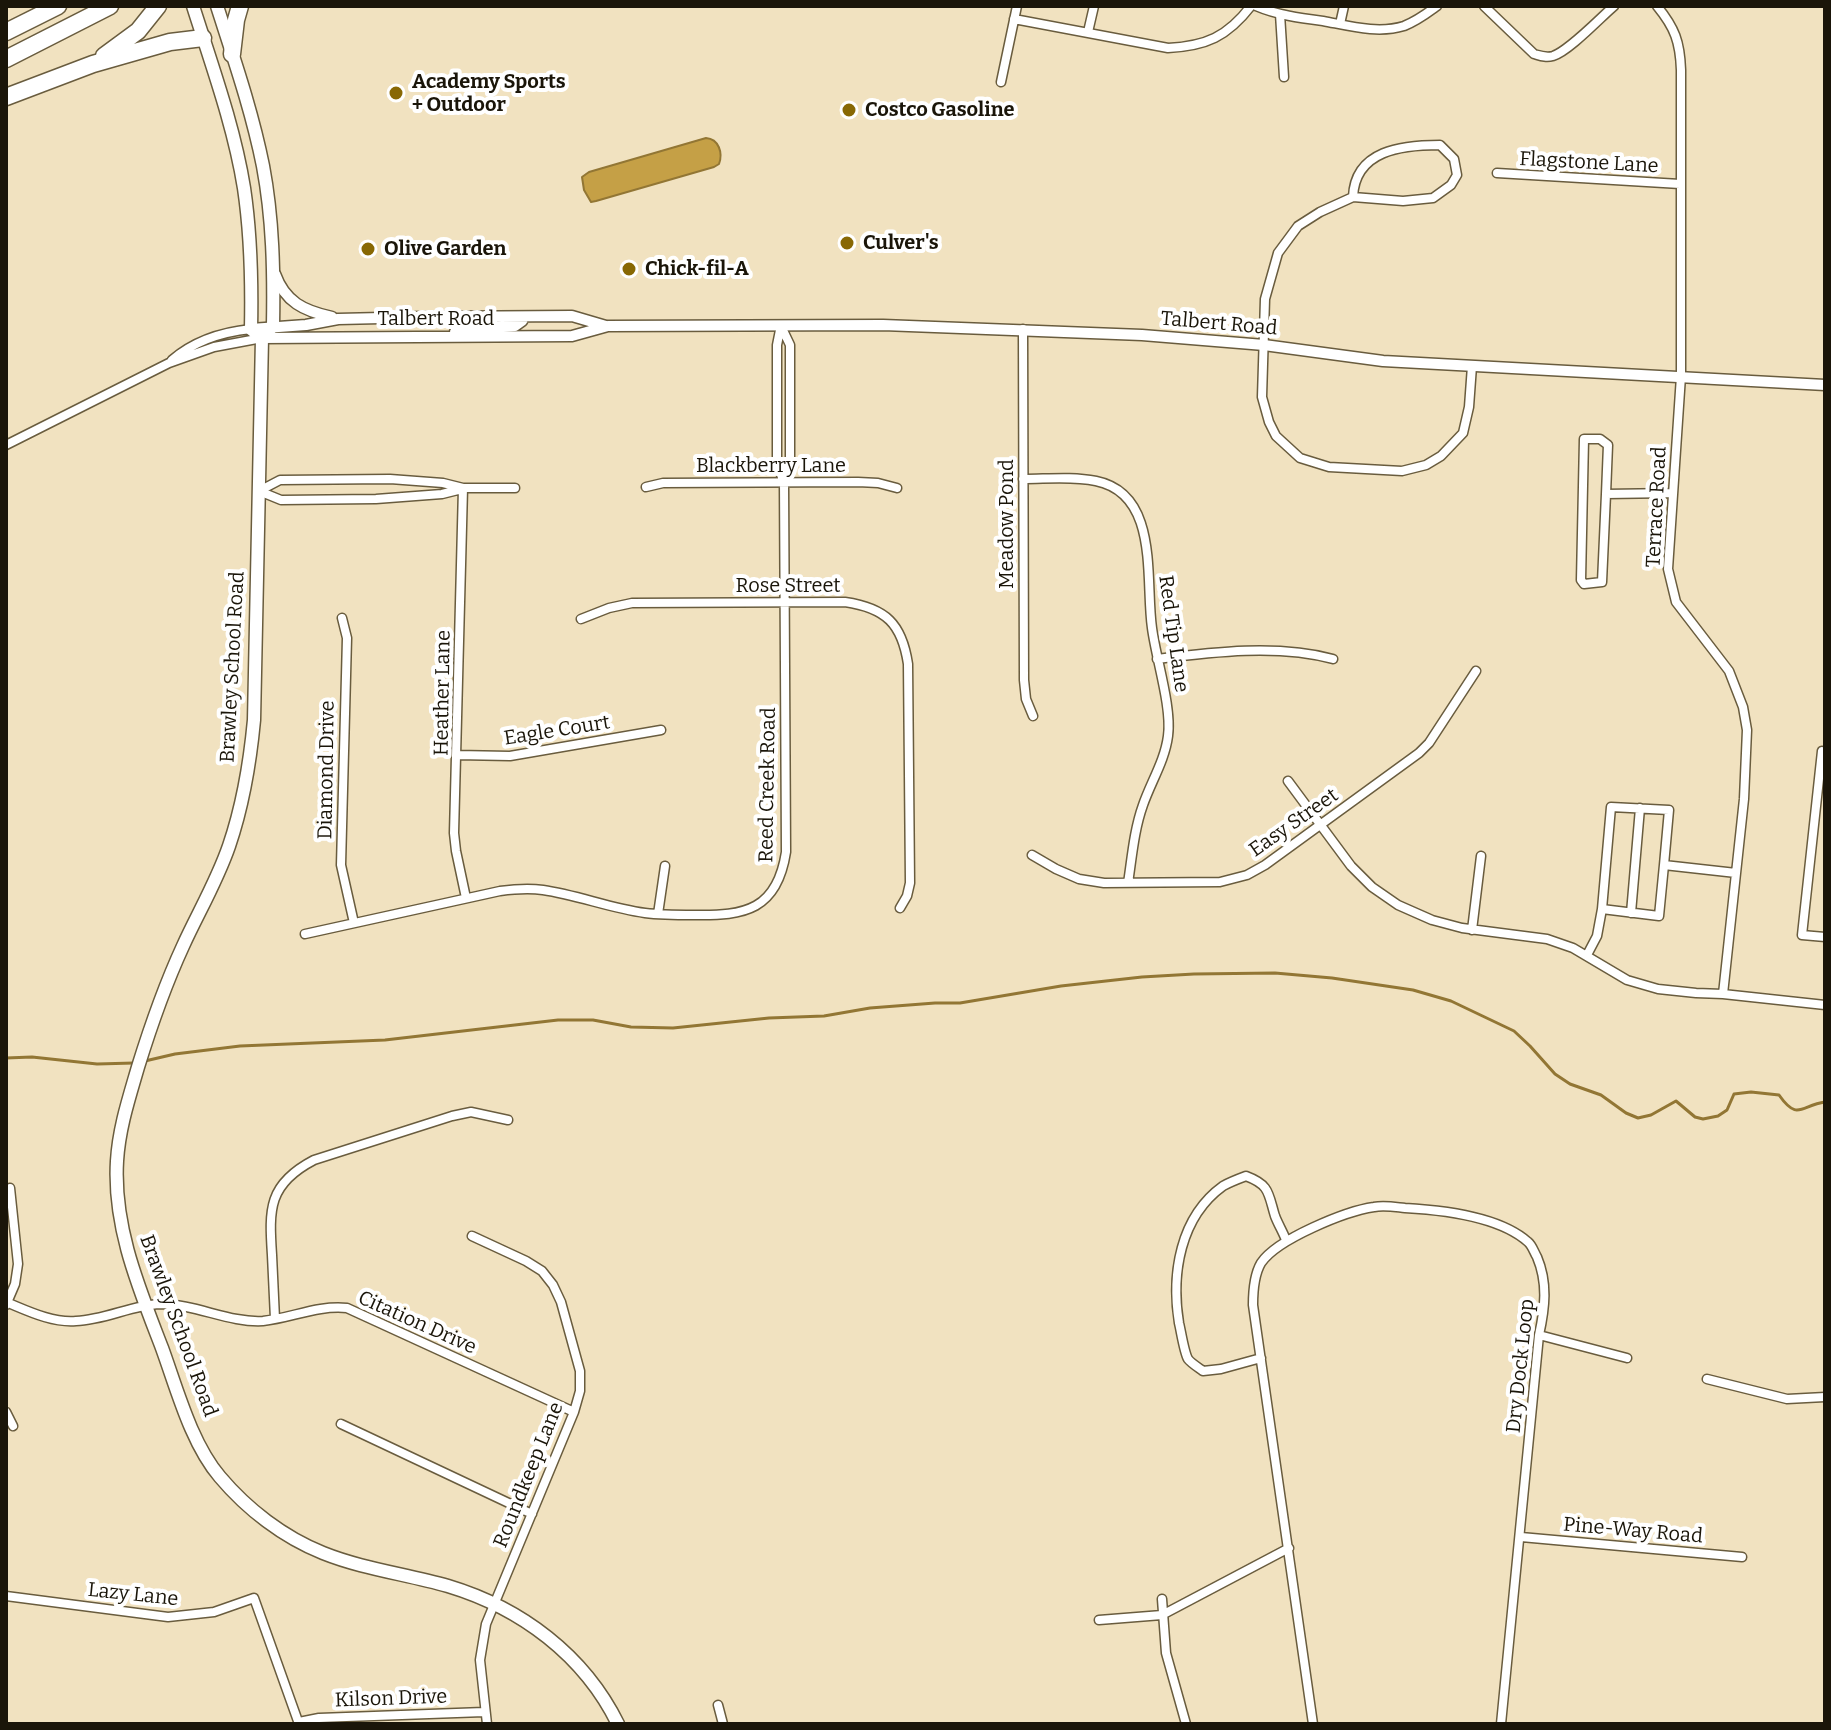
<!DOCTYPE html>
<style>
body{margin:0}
#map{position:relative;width:1831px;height:1730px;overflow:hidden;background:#f1e2c0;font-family:Bitter,serif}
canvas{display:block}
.frame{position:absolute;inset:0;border:8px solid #1a1509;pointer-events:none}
</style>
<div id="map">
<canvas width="1831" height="1730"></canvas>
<div class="frame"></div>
</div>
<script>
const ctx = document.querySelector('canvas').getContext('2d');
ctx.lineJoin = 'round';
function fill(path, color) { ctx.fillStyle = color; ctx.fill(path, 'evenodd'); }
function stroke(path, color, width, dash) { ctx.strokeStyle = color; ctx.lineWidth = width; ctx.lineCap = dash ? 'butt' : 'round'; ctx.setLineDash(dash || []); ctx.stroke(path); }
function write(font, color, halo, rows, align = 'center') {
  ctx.font = font + ' Bitter,serif'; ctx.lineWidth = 8; ctx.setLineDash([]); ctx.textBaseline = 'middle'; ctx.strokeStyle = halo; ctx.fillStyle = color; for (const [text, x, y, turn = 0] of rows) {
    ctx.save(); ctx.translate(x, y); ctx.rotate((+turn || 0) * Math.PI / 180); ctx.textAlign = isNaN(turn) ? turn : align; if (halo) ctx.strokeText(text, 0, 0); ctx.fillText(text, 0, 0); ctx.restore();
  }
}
const water = new Path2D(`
 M 706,138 C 719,139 723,153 719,164 L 714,167 L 596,201 L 591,202 L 584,190 L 582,177 L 589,172 Z`);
fill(water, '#c5a046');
stroke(water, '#927634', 2);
stroke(new Path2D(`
 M 6,1058 L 32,1057 L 97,1064 L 134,1063
 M 145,1061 L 175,1054 L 240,1046 L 385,1040 L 558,1020 L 593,1020 L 631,1027 L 673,1028 L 769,1018 L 824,1016 L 870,1008 L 935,1003 L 960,1003 L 1061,986 L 1142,977 L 1194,974 L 1275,973 L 1332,978 L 1413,990 L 1451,1001 L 1514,1031 L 1530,1046 L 1555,1074 L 1570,1084 L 1601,1095 L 1626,1113 L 1638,1118 L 1651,1115 L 1676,1101 L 1695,1117 L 1703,1119 L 1718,1116 L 1727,1110 L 1734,1094 L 1751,1092 L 1779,1095 C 1798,1122 1801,1105 1825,1102`), '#927634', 3);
const minor = new Path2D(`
 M 1256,6 C 1277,15 1300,18 1323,21 C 1350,26 1378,34 1404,26 C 1417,21 1426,14 1437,6
 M 1484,6 L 1534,54 C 1541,56 1546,58 1553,56 C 1569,51 1600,18 1614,6
 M 1657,6 C 1675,28 1680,42 1681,70 L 1681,376 L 1668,569 L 1676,602 L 1729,671 L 1743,707 L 1747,730 L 1744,799 L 1723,994
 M 1280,14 L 1284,77
 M 1014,19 L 1168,48 C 1206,46 1227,37 1251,6
 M 1340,24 L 1344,6
 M 1088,32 L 1094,6
 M 1001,82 L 1017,6
 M 1497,173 L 1680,184
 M 1353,197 C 1355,150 1402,145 1440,145 L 1454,159 L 1457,175 L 1451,185 L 1433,198 L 1403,201 L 1353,197 L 1320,212 L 1298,226 L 1278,253 L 1265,299 L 1262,397 L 1269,422 L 1276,436 L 1300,458 L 1329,467 L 1402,471 L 1426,465 L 1441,456 L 1463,433 L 1469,407 L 1472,366
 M 781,326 L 790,345 L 790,466 L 784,481
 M 1023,329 L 1024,680 L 1026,699 L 1033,716
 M 172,360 C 194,341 222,332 251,329
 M 6,445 L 169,363 L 214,347 L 262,338
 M 1023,479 C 1047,479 1072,476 1096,481 C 1160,494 1145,580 1152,628 C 1156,659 1172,707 1168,736 C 1165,760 1151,782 1143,805 C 1134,830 1132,857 1128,883
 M 646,487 L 663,483 L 858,482 L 878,483 L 897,488
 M 463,488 L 454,833 L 456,851 L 466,898
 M 259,491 L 280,480 L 390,479 L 443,483 L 463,488 L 515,488
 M 259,491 L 281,500 L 376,499 L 442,494 L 462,489
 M 1606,494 L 1602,582 L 1584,584 L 1581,580 L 1584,439 L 1600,439 L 1608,445 L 1606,494 L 1673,493
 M 342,618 L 347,638 L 341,865 L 354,923
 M 581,619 L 609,608 L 632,603 L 845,602 C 886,608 902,624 908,664 L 910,883 L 907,896 L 900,908
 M 1157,659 C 1213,652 1278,644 1333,659
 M 1825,752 L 1822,751 L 1802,935 L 1825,937
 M 457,755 L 510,756 L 661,730
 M 1288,781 L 1351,866 L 1372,887 L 1398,905 L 1432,920 L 1462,928 L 1547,939 L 1573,948 L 1627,980 L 1658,989 L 1696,993 L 1723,994 L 1825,1005
 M 1032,855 L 1056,869 L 1079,879 L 1104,883 L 1220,882 L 1247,875 L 1265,865 L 1419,753 L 1429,743 L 1476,671
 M 1602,909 L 1611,807 L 1669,810 L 1664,865
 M 1631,913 L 1640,808
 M 658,914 L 665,866
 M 1472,930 L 1481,856
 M 305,934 L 500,891 C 515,889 529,888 543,890 C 577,895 610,908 645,913 C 661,915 677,915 694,915 C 745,916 777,910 786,852 L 784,482 L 777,465 L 777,345 L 781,325
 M 1587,955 L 1597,936 L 1602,909 L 1659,916 L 1664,865 L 1736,873
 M 472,1236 L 526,1261 L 542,1271 L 553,1285 L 561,1302 L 580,1371 L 580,1391 L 574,1412 L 486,1624 L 480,1660 L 487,1724
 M 6,1302 C 28,1311 52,1323 76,1321 C 105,1320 132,1305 160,1304 C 196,1304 229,1323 263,1321 C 292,1318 317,1305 347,1308 L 574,1412
 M 6,1305 L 15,1284 L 18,1264 L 10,1188
 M 275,1319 C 274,1298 273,1277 272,1255 C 269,1209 268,1184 314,1160 L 452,1116 L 471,1112 L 508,1120
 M 1539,1335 L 1627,1358
 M 1261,1358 L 1221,1369 L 1203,1371 C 1199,1368 1191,1363 1188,1359 C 1184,1352 1181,1331 1179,1323 C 1171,1274 1180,1217 1223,1186 C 1230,1182 1238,1179 1246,1176 C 1270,1185 1268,1193 1275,1216 C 1278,1224 1283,1232 1286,1240
 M 1707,1379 L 1787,1399 L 1825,1397
 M 6,1412 L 13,1426
 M 341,1424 L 532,1514
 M 1521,1537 L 1742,1557
 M 6,1596 L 168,1617 L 214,1612 L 254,1598 L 299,1724
 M 1162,1599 L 1166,1653 L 1186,1724
 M 1099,1620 L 1162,1615 L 1289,1548
 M 718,1705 L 723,1724
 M 299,1722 L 319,1718 L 484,1712
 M 1313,1724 L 1253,1305 C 1253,1291 1254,1275 1261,1263 C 1277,1239 1346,1211 1374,1207 C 1384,1205 1395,1207 1405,1208 C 1442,1210 1499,1216 1528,1242 C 1532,1245 1534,1252 1537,1257 C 1548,1283 1545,1308 1539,1335 L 1501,1724`);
const tertiary = new Path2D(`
 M 275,274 C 285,302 304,311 332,317
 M 251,329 L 306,325 L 338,319 L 425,317 L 572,316 L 606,326
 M 455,332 L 488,327 L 515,326 L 522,321 L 524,317
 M 262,338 L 572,336 L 608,326 L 883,325 L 1142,335 L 1264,345 L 1383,361 L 1825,385`);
const secondary = new Path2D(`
 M 193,6 C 212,66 234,126 244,188 C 251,235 252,282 251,329 L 262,338
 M 217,6 C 234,59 252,111 263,166 C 273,219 274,272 273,326 L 262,338 L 254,720 C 250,763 243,805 229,846 C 217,881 198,913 183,946 C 165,985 151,1025 138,1067 C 129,1098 119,1128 117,1161 C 113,1227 139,1288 162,1348 C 177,1389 191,1443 220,1477 C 247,1509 283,1537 323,1553 C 363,1569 406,1574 448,1586 C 521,1608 584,1655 618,1724`);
const motorway = new Path2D(`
 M 6,32 L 58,6
 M 232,54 L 236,20 L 240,6
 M 104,56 L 138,31 L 158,6
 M 6,59 L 110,6
 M 6,97 L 93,64 L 170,42 L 203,38`);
stroke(minor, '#695c3e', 11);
stroke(tertiary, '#695c3e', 13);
stroke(secondary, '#695c3e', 15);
stroke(motorway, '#695c3e', 19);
stroke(minor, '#fff', 8);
stroke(tertiary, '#fff', 10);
stroke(secondary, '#fff', 12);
stroke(motorway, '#fff', 16);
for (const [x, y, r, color] of [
 [396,93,8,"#886804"],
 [849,110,8,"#886804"],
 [847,243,8,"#886804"],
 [368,249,8,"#886804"],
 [629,269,8,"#886804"]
]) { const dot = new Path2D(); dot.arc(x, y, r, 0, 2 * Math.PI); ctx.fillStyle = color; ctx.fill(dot); stroke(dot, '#fff', 3); }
write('bold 20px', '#1a1509', '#fff', [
 ["Academy Sports",412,82],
 ["+ Outdoor",412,105],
 ["Costco Gasoline",865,110],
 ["Culver's",863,243],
 ["Olive Garden",384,249],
 ["Chick-fil-A",645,269]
], 'left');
write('20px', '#1a1509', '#fff', [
 ["Flagstone Lane",1589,163,3],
 ["Talbert Road",436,319],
 ["Talbert Road",1219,324,5],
 ["Blackberry Lane",771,466],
 ["Terrace Road",1657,507,-87],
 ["Meadow Pond",1007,524,-90],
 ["Rose Street",788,586],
 ["Red Tip Lane",1173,634,82],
 ["Brawley School Road",233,667,-87],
 ["Heather Lane",443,693,-89],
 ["Eagle Court",557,731,-9],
 ["Diamond Drive",327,770,-89],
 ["Reed Creek Road",768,785,-89],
 ["Easy Street",1294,823,-35],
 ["Citation Drive",417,1323,24],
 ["Brawley School Road",178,1326,70],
 ["Dry Dock Loop",1521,1366,-84],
 ["Roundkeep Lane",529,1475,-68],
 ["Pine-Way Road",1633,1531,5],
 ["Lazy Lane",133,1595,6],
 ["Kilson Drive",391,1699,-2]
]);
</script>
